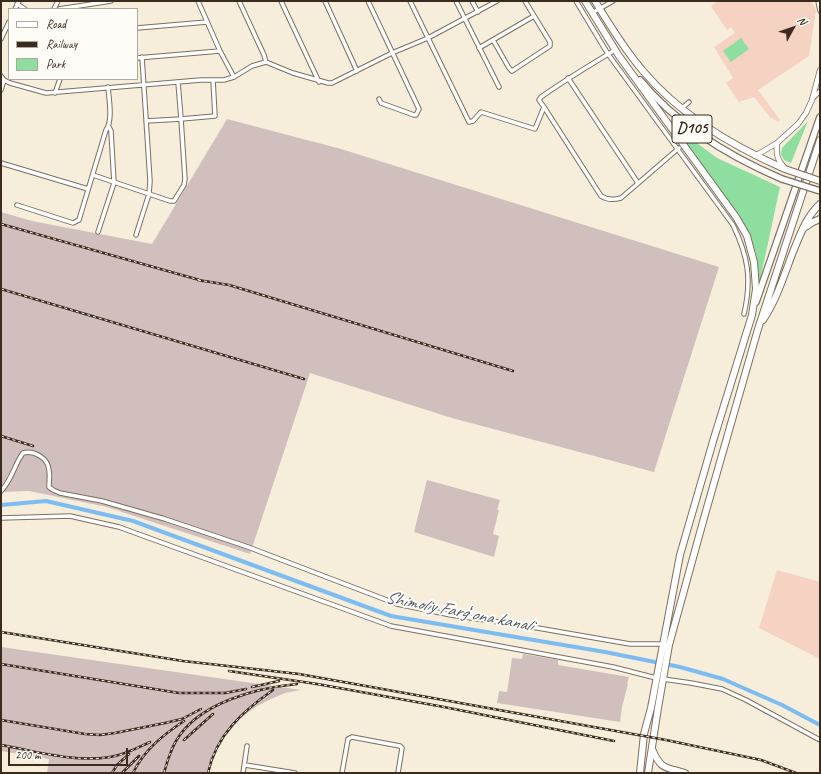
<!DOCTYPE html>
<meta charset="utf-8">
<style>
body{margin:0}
#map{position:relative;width:821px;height:774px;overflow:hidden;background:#f6eedb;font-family:Caveat,sans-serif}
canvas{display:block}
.frame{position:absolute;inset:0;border:2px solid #3b2a1e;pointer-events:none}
.legend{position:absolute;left:8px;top:8px;width:130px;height:72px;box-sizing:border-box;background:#fdfcf7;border:1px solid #afa8a0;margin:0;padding:5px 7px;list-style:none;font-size:12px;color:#3b2a1e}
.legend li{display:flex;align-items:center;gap:8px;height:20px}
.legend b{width:20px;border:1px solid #afa8a0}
.north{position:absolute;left:773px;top:8px;width:40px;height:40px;-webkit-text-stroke:3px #fdfcf7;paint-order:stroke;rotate:50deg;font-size:11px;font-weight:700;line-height:16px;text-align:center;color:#3b2a1e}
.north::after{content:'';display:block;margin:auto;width:14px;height:18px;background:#3b2a1e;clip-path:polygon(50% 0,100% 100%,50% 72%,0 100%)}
.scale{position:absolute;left:8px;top:748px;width:120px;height:18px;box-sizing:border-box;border:2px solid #3b2a1e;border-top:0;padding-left:5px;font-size:12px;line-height:14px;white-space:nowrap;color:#3b2a1e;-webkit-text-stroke:3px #fdfcf7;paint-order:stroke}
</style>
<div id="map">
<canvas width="821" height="774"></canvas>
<div class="frame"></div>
<ul class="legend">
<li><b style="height:5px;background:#fff"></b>Road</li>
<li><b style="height:5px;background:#3b2a1e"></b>Railway</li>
<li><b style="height:11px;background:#8dde9f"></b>Park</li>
</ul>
<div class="north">N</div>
<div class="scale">200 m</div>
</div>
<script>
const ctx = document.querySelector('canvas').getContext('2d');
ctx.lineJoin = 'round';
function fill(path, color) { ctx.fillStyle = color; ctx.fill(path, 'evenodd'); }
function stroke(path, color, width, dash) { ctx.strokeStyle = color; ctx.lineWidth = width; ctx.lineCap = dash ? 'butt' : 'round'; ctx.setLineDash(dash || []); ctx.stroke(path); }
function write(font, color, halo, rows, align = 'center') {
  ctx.font = font + ' Caveat,sans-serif'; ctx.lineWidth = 4; ctx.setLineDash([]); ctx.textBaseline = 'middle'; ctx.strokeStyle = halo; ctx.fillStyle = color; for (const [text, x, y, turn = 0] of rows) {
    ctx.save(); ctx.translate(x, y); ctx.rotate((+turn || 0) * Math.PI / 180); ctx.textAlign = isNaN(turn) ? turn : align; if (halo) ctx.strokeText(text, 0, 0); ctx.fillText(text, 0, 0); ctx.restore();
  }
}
fill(new Path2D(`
 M 718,1 L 811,1 L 816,10 L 809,56 L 758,90 L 780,120 L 778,122 L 770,117 L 754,97 L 739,102 L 726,83 L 733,78 L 714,47 L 735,33 L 731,27 L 727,30 L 711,6 Z
 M 777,570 L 820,582 L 820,659 L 759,628 Z`), '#f5d2c2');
fill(new Path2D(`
 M 227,119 L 341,149 L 719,267 L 654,472 L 452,418 L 310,373 L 250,554 L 107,507 L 29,491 L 1,492 L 1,212 L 32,221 L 152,244 Z
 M 427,480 L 500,500 L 497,510 L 499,510 L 493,534 L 499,536 L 494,557 L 414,532 Z
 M 1,647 L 301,690 L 285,693 L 271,699 L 257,706 L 242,717 L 221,741 L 215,754 L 209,773 L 47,773 L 49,759 L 1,751 Z
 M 523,654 L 558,660 L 558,665 L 629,677 L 627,684 L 628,684 L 622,707 L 620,722 L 497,703 L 499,691 L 507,692 L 512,658 L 522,659 Z`), '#d1bfbd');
fill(new Path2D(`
 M 741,38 L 749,49 L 731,62 L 723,51 Z
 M 808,121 L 791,163 L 784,160 L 781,154 L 782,148 Z
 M 679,130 L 717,158 L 780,187 L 759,285 L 757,257 L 750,234 L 738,214 L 677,131 Z`), '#8dde9f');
stroke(new Path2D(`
 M 1,505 L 46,501 L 133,521 L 391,616 L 605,652 L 680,667 L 723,679 L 782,705 L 820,725`), '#7dbcf1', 4);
const minor = new Path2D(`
 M 198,1 L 220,51 L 234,77
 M 239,1 L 264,55 L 266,62
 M 281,1 L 319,82
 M 325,1 L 357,71
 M 368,1 L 419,109 L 416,115 L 414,115 L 381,103 L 379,99
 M 410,1 L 469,122 L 473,121 L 481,112 L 535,129 L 544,107
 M 456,1 L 499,87
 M 472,1 L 478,12
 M 576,1 L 608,54 L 733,225 C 748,256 752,279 744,314
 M 818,1 L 820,11
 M 17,4 L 25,9
 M 15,9 L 19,1
 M 54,9 L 58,1
 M 59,9 L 111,1
 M 592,13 L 613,1
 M 137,28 L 207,22
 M 1,39 L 9,22
 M 493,40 L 509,68 L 512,71 L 550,46 L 550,42 L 525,1
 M 479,48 L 534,16
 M 615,50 C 590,65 565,80 541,97 L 539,100 L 544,107 L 601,196 C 607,200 614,200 621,198 L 679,148
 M 137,58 L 220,51
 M 1,76 L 4,80 L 10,83 L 46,93 L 201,80 L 224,80 L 234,77 L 252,66 L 266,62 L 293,73 L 328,83 L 332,83 L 392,53 L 428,38 L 497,1
 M 568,78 L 638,183
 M 1,90 L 4,80
 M 55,93 L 60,79
 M 812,99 L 820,91
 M 682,108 L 689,102
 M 146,121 L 181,119 L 178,82
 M 1,163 L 88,189
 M 93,175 L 170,201 L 174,201 L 184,185 L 185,179 L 181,119 L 215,116 L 213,80
 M 17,205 L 73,223 L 79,220 L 106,130 C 113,121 109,99 108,87
 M 98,232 L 114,183 L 111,131 L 109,127
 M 136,235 L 149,194 L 150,181 L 142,57
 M 1,491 C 12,480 14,465 23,453 C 34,450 48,458 49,470 C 50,475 49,481 49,487 L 53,490 L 60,493 L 102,501 L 165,519 L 248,547 L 397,604 L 451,615 L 526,626 L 630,644 L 662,644
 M 1,518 L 70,516 L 119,527 L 391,626 L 613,667 L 656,678
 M 663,679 L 691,683 L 722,689 L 746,700 L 820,740
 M 245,765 L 295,773
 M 243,773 L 247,746
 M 342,773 L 348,739 L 352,737 L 400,746 L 402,748 L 398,773`);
const tertiary = new Path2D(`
 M 777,143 C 776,153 777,160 784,167
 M 755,156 L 777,143 L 798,124 L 806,113 L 812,100 L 820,70`);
const primary = new Path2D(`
 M 640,80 C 678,126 728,156 782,179
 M 756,302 L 820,117`);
const trunk = new Path2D(`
 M 585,1 L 619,56 L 736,217 L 747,236 L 754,262 L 756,289 L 752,315 L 714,438 L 680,555 L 651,708 L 644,734 L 640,773
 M 595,1 C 610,26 625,50 643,71 C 681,116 732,146 785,169
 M 804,228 L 813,222 L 820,219
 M 763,320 C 777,299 784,275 793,252 C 800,235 806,217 820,204
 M 652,749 C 661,770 665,767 685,773
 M 648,773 L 658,708 L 669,645 L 704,518 L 758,329 L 820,140`);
stroke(minor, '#7c6f60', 5.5);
stroke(tertiary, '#7c6f60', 6);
stroke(primary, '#7c6f60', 8);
stroke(trunk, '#7c6f60', 8);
stroke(minor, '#fff', 3.5);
stroke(tertiary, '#fff', 4.5);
stroke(primary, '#fff', 5.5);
stroke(trunk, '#fff', 6);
const rail = new Path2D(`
 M 1,224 L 203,281
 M 198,280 L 229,285 L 513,371
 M 1,289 L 304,379
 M 1,436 L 33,446
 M 1,632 L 183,661 L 299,674 L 666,740 L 761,760 L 796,773
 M 1,664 L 179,693 L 225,693 L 246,689
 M 229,671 L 317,684 L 444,707 L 614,741
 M 252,687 L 279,681
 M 1,720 L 85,734 L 100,735 L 115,733 L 165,723 L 182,719 L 201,709
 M 184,740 L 213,714
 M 1,745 C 36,751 74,763 110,757 C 124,755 137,748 150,742
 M 112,773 L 117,765 L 129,754
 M 122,773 L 139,756
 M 133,773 C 144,750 163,735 184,721
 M 164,773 C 167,762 170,751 176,741 C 198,703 256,688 297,684
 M 208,773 C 216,735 243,711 273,690`);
stroke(rail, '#3b2a1e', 2.5);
stroke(rail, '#fdfcf7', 1, [3]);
const primaryBridge = new Path2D(`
 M 782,179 L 820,191`);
const trunkBridge = new Path2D(`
 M 785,169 L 820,181`);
stroke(primaryBridge, '#7c6f60', 8, []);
stroke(trunkBridge, '#7c6f60', 8, []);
stroke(primaryBridge, '#fff', 5.5);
stroke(trunkBridge, '#fff', 6);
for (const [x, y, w] of [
 [692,129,40]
]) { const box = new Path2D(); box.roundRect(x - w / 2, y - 14, w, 28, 3); ctx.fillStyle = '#fdfcf7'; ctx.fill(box); stroke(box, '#3b2a1e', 1); }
write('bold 16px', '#3b2a1e', null, [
 ["D105",692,129]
]);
write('italic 18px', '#525d68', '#fdfcf7', [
 ["Shimoliy Fargʻona kanali",459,612,11]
]);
</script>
